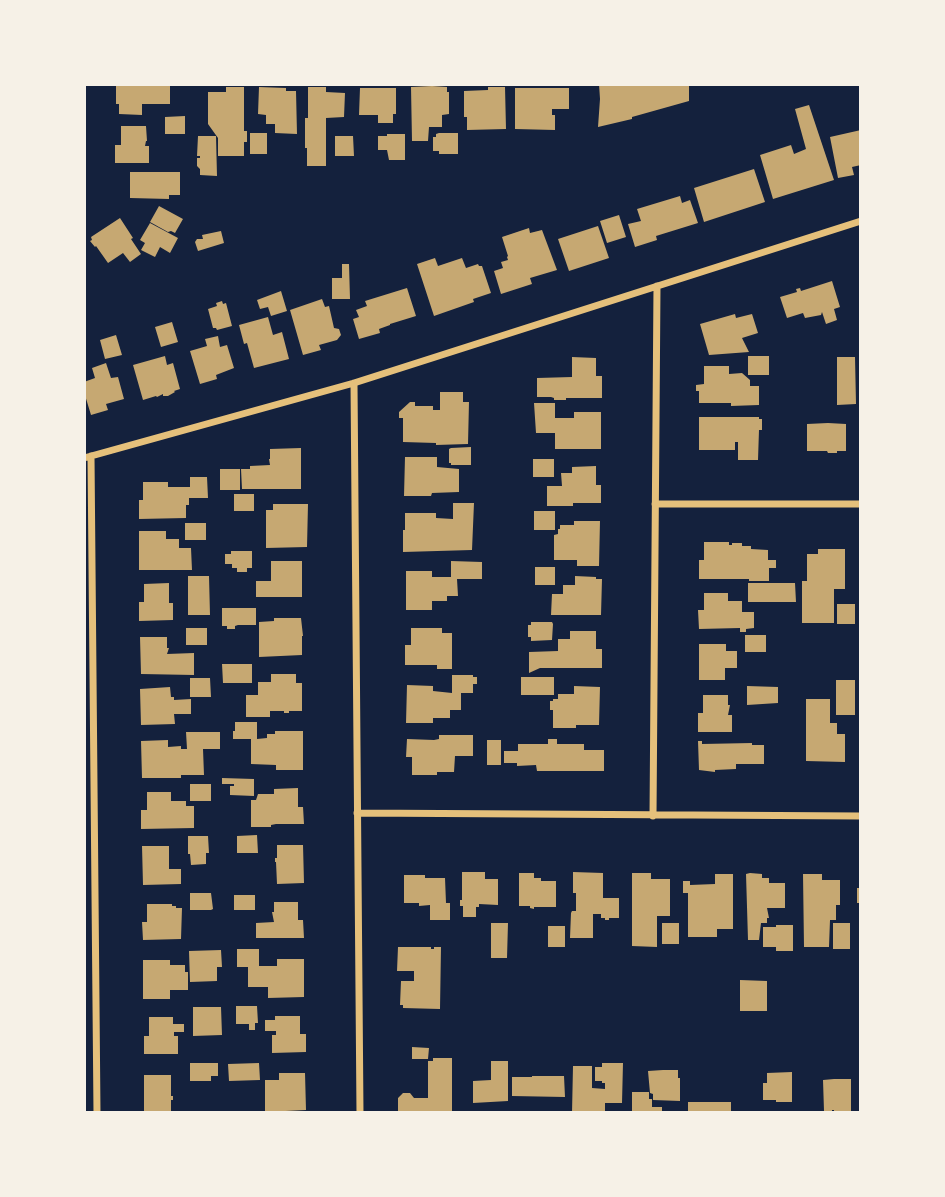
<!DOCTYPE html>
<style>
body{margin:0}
#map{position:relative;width:945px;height:1197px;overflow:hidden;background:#14213d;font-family:Quicksand,sans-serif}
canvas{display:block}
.frame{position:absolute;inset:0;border:86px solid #f6f1e7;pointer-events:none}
</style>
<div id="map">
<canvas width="945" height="1197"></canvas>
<div class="frame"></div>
</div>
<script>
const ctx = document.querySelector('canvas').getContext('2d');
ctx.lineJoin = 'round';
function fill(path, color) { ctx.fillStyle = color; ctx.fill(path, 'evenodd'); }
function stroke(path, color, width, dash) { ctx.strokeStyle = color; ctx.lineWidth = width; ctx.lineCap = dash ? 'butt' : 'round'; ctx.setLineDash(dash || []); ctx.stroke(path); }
fill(new Path2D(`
 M 116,84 L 170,84 L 170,104 L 142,104 L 142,115 L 119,114 L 119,104 L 116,104 Z
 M 599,84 L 614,84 L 614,86 L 617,86 L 617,84 L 634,86 L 634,84 L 689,84 L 689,101 L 632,117 L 632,119 L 598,127 L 600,99 Z
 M 432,86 L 447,87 L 447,92 L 449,92 L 449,114 L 442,115 L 442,127 L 429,127 L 428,141 L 412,141 L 411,87 Z
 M 226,87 L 244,87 L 244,131 L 247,131 L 247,142 L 244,142 L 244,156 L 218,156 L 218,138 L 208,124 L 208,92 L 226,92 Z
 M 259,87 L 286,88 L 286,91 L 296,91 L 297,134 L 275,133 L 275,124 L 266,124 L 266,115 L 258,114 Z
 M 308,87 L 326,87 L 326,92 L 345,93 L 344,117 L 326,118 L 326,166 L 307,166 L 307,148 L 305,148 L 305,118 L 308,118 Z
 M 488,87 L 505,87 L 506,129 L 467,130 L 467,117 L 464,117 L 464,91 L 488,90 Z
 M 360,88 L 396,88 L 396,114 L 393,114 L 393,123 L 378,123 L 378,115 L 359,115 Z
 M 515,88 L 569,88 L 569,109 L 552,109 L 552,115 L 555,115 L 555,130 L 515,129 Z
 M 809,105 L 834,180 L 773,199 L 760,155 L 791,145 L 794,154 L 806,149 L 795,109 Z
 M 185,116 L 185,134 L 165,134 L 165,117 Z
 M 121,126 L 146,126 L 147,141 L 146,141 L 145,146 L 149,146 L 149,163 L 115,163 L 115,145 L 121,145 Z
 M 861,130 L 861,165 L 852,167 L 854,175 L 838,178 L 830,137 Z
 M 250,133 L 267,133 L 267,154 L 250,154 Z
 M 439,133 L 458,133 L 458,154 L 439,154 L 439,151 L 433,151 L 433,137 L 436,137 L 436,134 Z
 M 387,134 L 405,134 L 405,160 L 389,160 L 387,150 L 378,150 L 378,136 L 387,136 Z
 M 198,136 L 216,136 L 217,176 L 200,175 L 200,169 L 197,166 L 197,158 L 200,158 L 200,156 L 197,156 Z
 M 335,136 L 353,136 L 354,156 L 335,156 Z
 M 754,169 L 765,202 L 704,222 L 694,188 Z
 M 130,172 L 180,172 L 180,195 L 169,195 L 169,199 L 130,198 Z
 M 680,196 L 682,203 L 690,200 L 698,223 L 656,236 L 657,240 L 635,247 L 628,224 L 641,221 L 637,209 Z
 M 159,206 L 183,219 L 175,233 L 171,231 L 168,232 L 150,222 Z
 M 619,215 L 626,237 L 607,243 L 600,221 Z
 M 120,218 L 133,238 L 131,239 L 141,254 L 130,262 L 123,253 L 108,263 L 96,246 L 95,247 L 90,241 L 92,240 L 91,237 Z
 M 150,223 L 178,238 L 170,253 L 160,247 L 155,257 L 141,250 L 145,243 L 140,240 Z
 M 598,226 L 609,258 L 569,271 L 558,239 Z
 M 529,228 L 530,233 L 542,230 L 557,270 L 530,278 L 532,284 L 501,294 L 494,271 L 503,268 L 501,262 L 508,260 L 507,257 L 508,256 L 502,237 Z
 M 221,231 L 224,243 L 198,251 L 195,242 L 197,239 L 203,239 L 202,235 Z
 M 435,258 L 438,266 L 462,258 L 466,268 L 478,264 L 479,266 L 482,266 L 491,293 L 473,299 L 474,302 L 434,316 L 417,264 Z
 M 342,264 L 349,264 L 350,299 L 332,299 L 332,278 L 342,278 Z
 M 832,281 L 840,307 L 834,309 L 837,320 L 826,324 L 822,312 L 821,315 L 805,318 L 803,313 L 787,318 L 780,297 L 797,292 L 796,289 L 800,288 L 801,291 Z
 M 407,288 L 416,316 L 390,324 L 390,325 L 379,329 L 380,333 L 359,339 L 353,319 L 359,317 L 356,310 L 367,306 L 365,301 Z
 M 281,291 L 287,311 L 271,316 L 268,307 L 260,309 L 257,300 Z
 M 322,299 L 325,307 L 329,306 L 334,328 L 339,329 L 341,335 L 337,340 L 319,345 L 321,350 L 303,355 L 290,310 Z
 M 222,301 L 223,304 L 226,303 L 232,326 L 217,330 L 216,328 L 213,328 L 208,309 L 217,306 L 216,303 Z
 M 735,314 L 736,318 L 752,314 L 758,333 L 742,338 L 749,352 L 709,355 L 700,324 Z
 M 268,317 L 273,335 L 282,332 L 289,359 L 254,368 L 247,343 L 244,344 L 239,325 Z
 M 172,322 L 178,342 L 161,347 L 155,327 Z
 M 116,335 L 122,355 L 105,359 L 100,340 Z
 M 218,336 L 220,347 L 227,345 L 234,368 L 216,375 L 217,379 L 200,384 L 190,351 L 207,346 L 205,339 Z
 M 165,356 L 167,365 L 173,363 L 180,389 L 174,391 L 175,392 L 168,396 L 163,396 L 163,394 L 157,397 L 156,396 L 143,400 L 133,365 Z
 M 748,356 L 769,356 L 769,375 L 748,375 Z
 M 572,357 L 596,358 L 596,376 L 602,376 L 602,398 L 566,398 L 566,400 L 554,400 L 554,398 L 551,397 L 537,397 L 537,378 L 572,377 Z
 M 837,357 L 855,357 L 856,404 L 837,405 Z
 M 106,363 L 111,378 L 118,377 L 124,399 L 106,404 L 108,410 L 91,415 L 84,392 L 84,382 L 95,378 L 92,368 Z
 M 704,366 L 729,366 L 729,374 L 742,373 L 750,380 L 750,386 L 759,386 L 759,405 L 731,406 L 731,403 L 699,403 L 699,391 L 696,391 L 696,385 L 704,384 Z
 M 440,392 L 463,392 L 463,402 L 469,402 L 468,444 L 436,445 L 436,443 L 403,442 L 403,418 L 399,418 L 399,412 L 410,402 L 415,402 L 415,406 L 433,406 L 433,410 L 440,410 Z
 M 534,403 L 555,403 L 555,418 L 574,418 L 574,412 L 601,412 L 601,449 L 555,449 L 555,433 L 536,433 Z
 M 699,417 L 759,417 L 759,419 L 762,419 L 762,430 L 759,430 L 758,460 L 738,460 L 738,442 L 735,442 L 735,450 L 699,450 Z
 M 828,423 L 846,424 L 846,451 L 837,451 L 837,453 L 828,453 L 827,451 L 807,451 L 807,424 Z
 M 471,447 L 471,465 L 451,465 L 451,463 L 449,463 L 449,449 L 451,448 Z
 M 301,448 L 301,489 L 242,489 L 241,469 L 250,469 L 250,466 L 270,465 L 269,459 L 270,459 L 270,449 Z
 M 405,457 L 437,457 L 437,467 L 459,469 L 459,492 L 432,493 L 431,496 L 404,496 Z
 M 533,459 L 554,459 L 554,477 L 533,477 Z
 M 596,466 L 596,485 L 601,485 L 601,503 L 573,503 L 573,506 L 547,506 L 547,486 L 562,486 L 561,473 L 572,473 L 572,467 Z
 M 220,469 L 240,469 L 240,490 L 220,490 Z
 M 190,477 L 207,477 L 208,498 L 189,498 L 189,505 L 186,505 L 186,518 L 139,519 L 139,500 L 143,500 L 143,482 L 168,482 L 168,487 L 190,487 Z
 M 234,494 L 254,494 L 254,511 L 234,511 Z
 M 453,503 L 474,503 L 472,550 L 403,552 L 403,530 L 405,530 L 405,513 L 436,513 L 436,518 L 453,519 Z
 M 273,504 L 308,504 L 307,547 L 266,548 L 266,510 L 273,510 Z
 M 534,511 L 555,511 L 555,530 L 534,530 Z
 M 574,521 L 600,521 L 599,566 L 577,566 L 577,560 L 554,560 L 554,535 L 558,534 L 558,529 L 560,529 L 560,525 L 574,525 Z
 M 185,523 L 206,523 L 206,540 L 185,540 Z
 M 139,531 L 166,531 L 166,539 L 179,539 L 179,548 L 191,548 L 192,570 L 139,570 Z
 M 704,542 L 729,542 L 729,545 L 732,545 L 732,543 L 742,543 L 742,546 L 751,546 L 751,549 L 768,550 L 768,560 L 776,560 L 776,568 L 769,568 L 769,581 L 749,581 L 749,579 L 699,579 L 699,560 L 704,560 Z
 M 818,549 L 845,549 L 845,589 L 834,589 L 834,623 L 802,623 L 802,581 L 807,581 L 807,554 L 818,554 Z
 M 231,551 L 252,551 L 252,568 L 247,568 L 247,572 L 237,572 L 237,568 L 232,568 L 232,564 L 225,564 L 225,554 L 231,554 Z
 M 271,561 L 302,561 L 302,597 L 256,597 L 256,581 L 271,581 Z
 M 451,561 L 482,562 L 482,579 L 457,579 L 458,596 L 447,596 L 447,601 L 432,601 L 432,610 L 406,610 L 406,571 L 432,571 L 432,577 L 451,577 Z
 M 535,567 L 555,567 L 555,585 L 535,585 Z
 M 188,576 L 209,576 L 210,615 L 188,615 Z
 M 575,576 L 596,577 L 596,579 L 602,579 L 601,615 L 551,615 L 552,594 L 563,594 L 563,585 L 575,585 Z
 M 169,583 L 169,603 L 173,603 L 173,620 L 139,621 L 139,602 L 144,602 L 144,584 Z
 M 748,583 L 795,583 L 796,602 L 748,602 Z
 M 704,593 L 728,593 L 728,601 L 742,601 L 742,612 L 754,612 L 754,628 L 746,629 L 746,632 L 740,632 L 740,628 L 699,629 L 698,610 L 704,610 Z
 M 837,604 L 855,604 L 855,624 L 837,624 Z
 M 222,608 L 256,608 L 256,625 L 238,625 L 235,626 L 235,629 L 227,629 L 227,626 L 222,626 Z
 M 274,618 L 301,618 L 303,636 L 302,636 L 302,655 L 259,657 L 259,622 L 274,621 Z
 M 531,622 L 552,622 L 553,624 L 552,640 L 531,641 L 531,637 L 528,637 L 528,625 L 531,625 Z
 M 186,628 L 207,628 L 207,645 L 186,645 Z
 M 411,628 L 442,628 L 442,633 L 452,633 L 452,669 L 437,669 L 437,665 L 405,665 L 405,645 L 411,645 Z
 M 570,631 L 596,631 L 596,649 L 602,649 L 602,668 L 540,668 L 529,673 L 529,652 L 558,651 L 558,639 L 570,639 Z
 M 745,635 L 766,635 L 766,652 L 745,652 Z
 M 140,637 L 167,637 L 167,648 L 169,648 L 167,654 L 194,653 L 194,675 L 141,674 Z
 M 699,644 L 726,644 L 726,651 L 737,651 L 737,668 L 725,668 L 725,680 L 699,680 Z
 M 222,664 L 252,664 L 252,683 L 223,683 Z
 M 271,674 L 296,674 L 296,683 L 302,683 L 302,711 L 289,711 L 289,713 L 284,713 L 284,711 L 270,711 L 270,717 L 246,717 L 246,695 L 258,695 L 258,682 L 271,682 Z
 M 452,675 L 473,675 L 473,677 L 477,677 L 477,684 L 473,684 L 473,693 L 461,693 L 461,710 L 450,710 L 450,718 L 433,718 L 433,723 L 406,723 L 407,685 L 433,686 L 433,691 L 452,693 Z
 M 521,677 L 554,677 L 554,695 L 521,695 Z
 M 190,678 L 210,678 L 211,697 L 190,697 Z
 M 836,680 L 855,680 L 855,715 L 836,715 Z
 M 574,686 L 600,687 L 599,725 L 576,725 L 576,728 L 553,728 L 553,710 L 550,710 L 550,701 L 553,701 L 553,699 L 558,699 L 558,694 L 574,694 Z
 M 747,686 L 778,687 L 778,703 L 747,705 Z
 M 170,687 L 171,697 L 174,697 L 174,700 L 191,699 L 191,714 L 174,714 L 175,724 L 141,725 L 140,689 Z
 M 703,695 L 728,695 L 728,705 L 730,705 L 728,715 L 732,715 L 732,732 L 698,732 L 698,713 L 703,713 Z
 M 806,699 L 830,699 L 830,723 L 837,723 L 837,734 L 845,734 L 845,762 L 806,761 Z
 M 235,722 L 257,722 L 257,739 L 267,738 L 267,734 L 275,734 L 275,731 L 303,731 L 303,770 L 276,770 L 276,765 L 251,764 L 251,739 L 233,739 L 233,731 L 235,731 Z
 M 186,732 L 220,732 L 220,749 L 203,749 L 204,775 L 181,775 L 181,778 L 142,778 L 141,741 L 168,740 L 168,747 L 181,746 L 181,749 L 187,749 Z
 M 439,735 L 473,735 L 473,756 L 455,756 L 454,772 L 437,772 L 437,775 L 412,775 L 412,757 L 406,757 L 407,739 L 434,740 L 439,739 Z
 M 548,739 L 557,739 L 557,744 L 584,744 L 584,750 L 604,750 L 604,771 L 537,771 L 536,765 L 517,766 L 517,763 L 504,763 L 504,751 L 518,751 L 518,744 L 548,744 Z
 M 487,740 L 501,740 L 501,765 L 487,765 Z
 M 698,741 L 702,741 L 702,744 L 752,743 L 752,745 L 764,745 L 764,764 L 736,764 L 736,769 L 715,770 L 715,772 L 699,770 Z
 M 222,778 L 254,779 L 254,796 L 230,795 L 230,786 L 234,786 L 234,784 L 222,784 Z
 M 190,784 L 211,784 L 211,801 L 190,801 Z
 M 298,788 L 298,807 L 303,807 L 304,824 L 276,824 L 271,825 L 271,827 L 251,827 L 251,800 L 256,800 L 258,794 L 274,794 L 274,789 Z
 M 147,792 L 171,792 L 171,801 L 186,801 L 186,806 L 194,806 L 194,828 L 141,829 L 141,810 L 147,810 Z
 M 257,835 L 258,853 L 237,853 L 237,836 Z
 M 188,836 L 208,836 L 209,853 L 206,853 L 206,864 L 191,865 L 190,854 L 188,854 Z
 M 277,845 L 303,845 L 304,883 L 277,884 L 276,862 L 275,862 L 275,858 L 277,858 Z
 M 142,846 L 169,846 L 169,869 L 181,869 L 181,884 L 143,885 Z
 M 462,872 L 485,872 L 485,879 L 498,879 L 498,905 L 479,904 L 479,907 L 476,907 L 476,917 L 463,917 L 463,906 L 460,906 L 460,900 L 462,900 Z
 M 573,872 L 603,873 L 603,898 L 619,898 L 619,918 L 609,918 L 609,920 L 605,920 L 605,918 L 601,918 L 601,914 L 593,914 L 593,938 L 570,938 L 571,913 L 572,911 L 576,911 L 576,893 L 573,893 Z
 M 519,873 L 534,873 L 534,878 L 541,878 L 541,881 L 556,881 L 556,907 L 534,907 L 534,909 L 530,908 L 530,906 L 519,906 Z
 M 632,873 L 651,873 L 651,879 L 670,879 L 670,916 L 657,916 L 657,947 L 632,946 Z
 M 750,873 L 762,874 L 762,878 L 769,878 L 769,883 L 785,883 L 785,908 L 767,908 L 769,918 L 767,918 L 767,923 L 761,923 L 759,940 L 748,940 L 746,874 Z
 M 715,874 L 733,874 L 733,929 L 717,929 L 717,937 L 688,937 L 688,893 L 683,893 L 683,881 L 690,881 L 690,885 L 715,884 Z
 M 803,874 L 822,874 L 822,880 L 840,880 L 840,905 L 836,905 L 836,920 L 830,920 L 829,947 L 804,947 Z
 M 404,875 L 425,875 L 425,878 L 445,878 L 446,903 L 450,903 L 450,920 L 430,920 L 430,905 L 419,906 L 419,903 L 404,903 Z
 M 857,888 L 861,888 L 861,903 L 857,903 Z
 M 190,893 L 211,893 L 213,909 L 211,910 L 190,910 Z
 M 234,895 L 255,895 L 255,910 L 234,910 Z
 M 274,902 L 298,902 L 298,920 L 303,920 L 304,938 L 256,938 L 256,923 L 274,922 L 272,912 L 274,912 Z
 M 147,904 L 172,904 L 172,906 L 176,906 L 176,908 L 182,908 L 181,939 L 143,940 L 142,922 L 147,922 Z
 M 491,923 L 508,923 L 507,958 L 491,958 Z
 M 662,923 L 679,923 L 679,944 L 662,944 Z
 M 833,923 L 850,923 L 850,949 L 833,949 Z
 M 776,925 L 793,925 L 793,951 L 776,951 L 776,947 L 763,947 L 763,927 L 776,927 Z
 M 548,926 L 565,926 L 565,947 L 548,947 Z
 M 398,947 L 431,947 L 431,949 L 434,949 L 434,947 L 441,947 L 440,1009 L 403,1008 L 403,1005 L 400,1005 L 401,981 L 414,981 L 414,971 L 397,971 Z
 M 237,949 L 259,949 L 259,966 L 277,966 L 277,959 L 304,959 L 304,997 L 268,998 L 268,987 L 248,987 L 248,967 L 237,967 Z
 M 221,950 L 222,967 L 217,967 L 217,981 L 190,982 L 189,951 Z
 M 143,960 L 170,960 L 170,965 L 185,965 L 185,972 L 188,972 L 188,990 L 170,990 L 170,999 L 143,999 Z
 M 740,980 L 767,981 L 767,1011 L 740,1011 Z
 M 236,1006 L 257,1006 L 258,1023 L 255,1023 L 255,1030 L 249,1030 L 249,1024 L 236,1024 Z
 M 193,1007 L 221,1007 L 222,1035 L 193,1036 Z
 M 275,1016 L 300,1016 L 300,1034 L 306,1034 L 306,1052 L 272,1053 L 272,1035 L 276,1035 L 276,1031 L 265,1031 L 265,1020 L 275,1020 Z
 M 149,1017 L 173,1017 L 173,1024 L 184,1024 L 184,1032 L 174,1032 L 174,1036 L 178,1036 L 178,1054 L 144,1054 L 144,1036 L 149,1036 Z
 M 412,1047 L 429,1048 L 428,1059 L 412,1059 Z
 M 433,1058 L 452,1058 L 452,1113 L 398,1113 L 398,1098 L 403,1093 L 410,1093 L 414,1098 L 428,1098 L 428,1061 L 433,1061 Z
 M 491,1061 L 508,1061 L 508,1101 L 473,1103 L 473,1081 L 491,1080 Z
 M 190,1063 L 218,1063 L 218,1076 L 211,1076 L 211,1081 L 190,1081 Z
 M 259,1063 L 260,1080 L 229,1081 L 228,1064 Z
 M 602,1063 L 623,1063 L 622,1103 L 605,1103 L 605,1113 L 572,1113 L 573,1066 L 592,1066 L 592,1088 L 605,1089 L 605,1083 L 602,1083 L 602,1081 L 595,1081 L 595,1067 L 602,1067 Z
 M 663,1070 L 678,1070 L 678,1078 L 680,1078 L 680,1101 L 653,1100 L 653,1094 L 650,1093 L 648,1071 Z
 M 792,1072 L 792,1102 L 776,1102 L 776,1100 L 763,1100 L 763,1083 L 767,1083 L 767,1073 Z
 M 279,1073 L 305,1073 L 306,1110 L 265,1112 L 265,1080 L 279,1080 Z
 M 144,1075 L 171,1075 L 171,1096 L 173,1096 L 173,1100 L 171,1100 L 171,1112 L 144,1112 Z
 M 532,1076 L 564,1076 L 565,1097 L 512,1096 L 512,1077 L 532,1077 Z
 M 834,1079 L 851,1079 L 851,1113 L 834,1113 L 834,1110 L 832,1110 L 832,1113 L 818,1113 L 818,1111 L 824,1111 L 823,1080 Z
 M 632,1092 L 649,1092 L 649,1099 L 652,1099 L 652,1107 L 662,1107 L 662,1113 L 632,1113 Z
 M 688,1102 L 731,1102 L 731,1113 L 688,1113 Z`), '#c6a872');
stroke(new Path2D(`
 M 354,383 L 360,1113
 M 91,456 L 97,1113
 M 84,458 L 354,383 L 861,221
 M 655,504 L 861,504
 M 357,813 L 861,816
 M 653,816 L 657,286`), '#e5c07b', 7);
</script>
